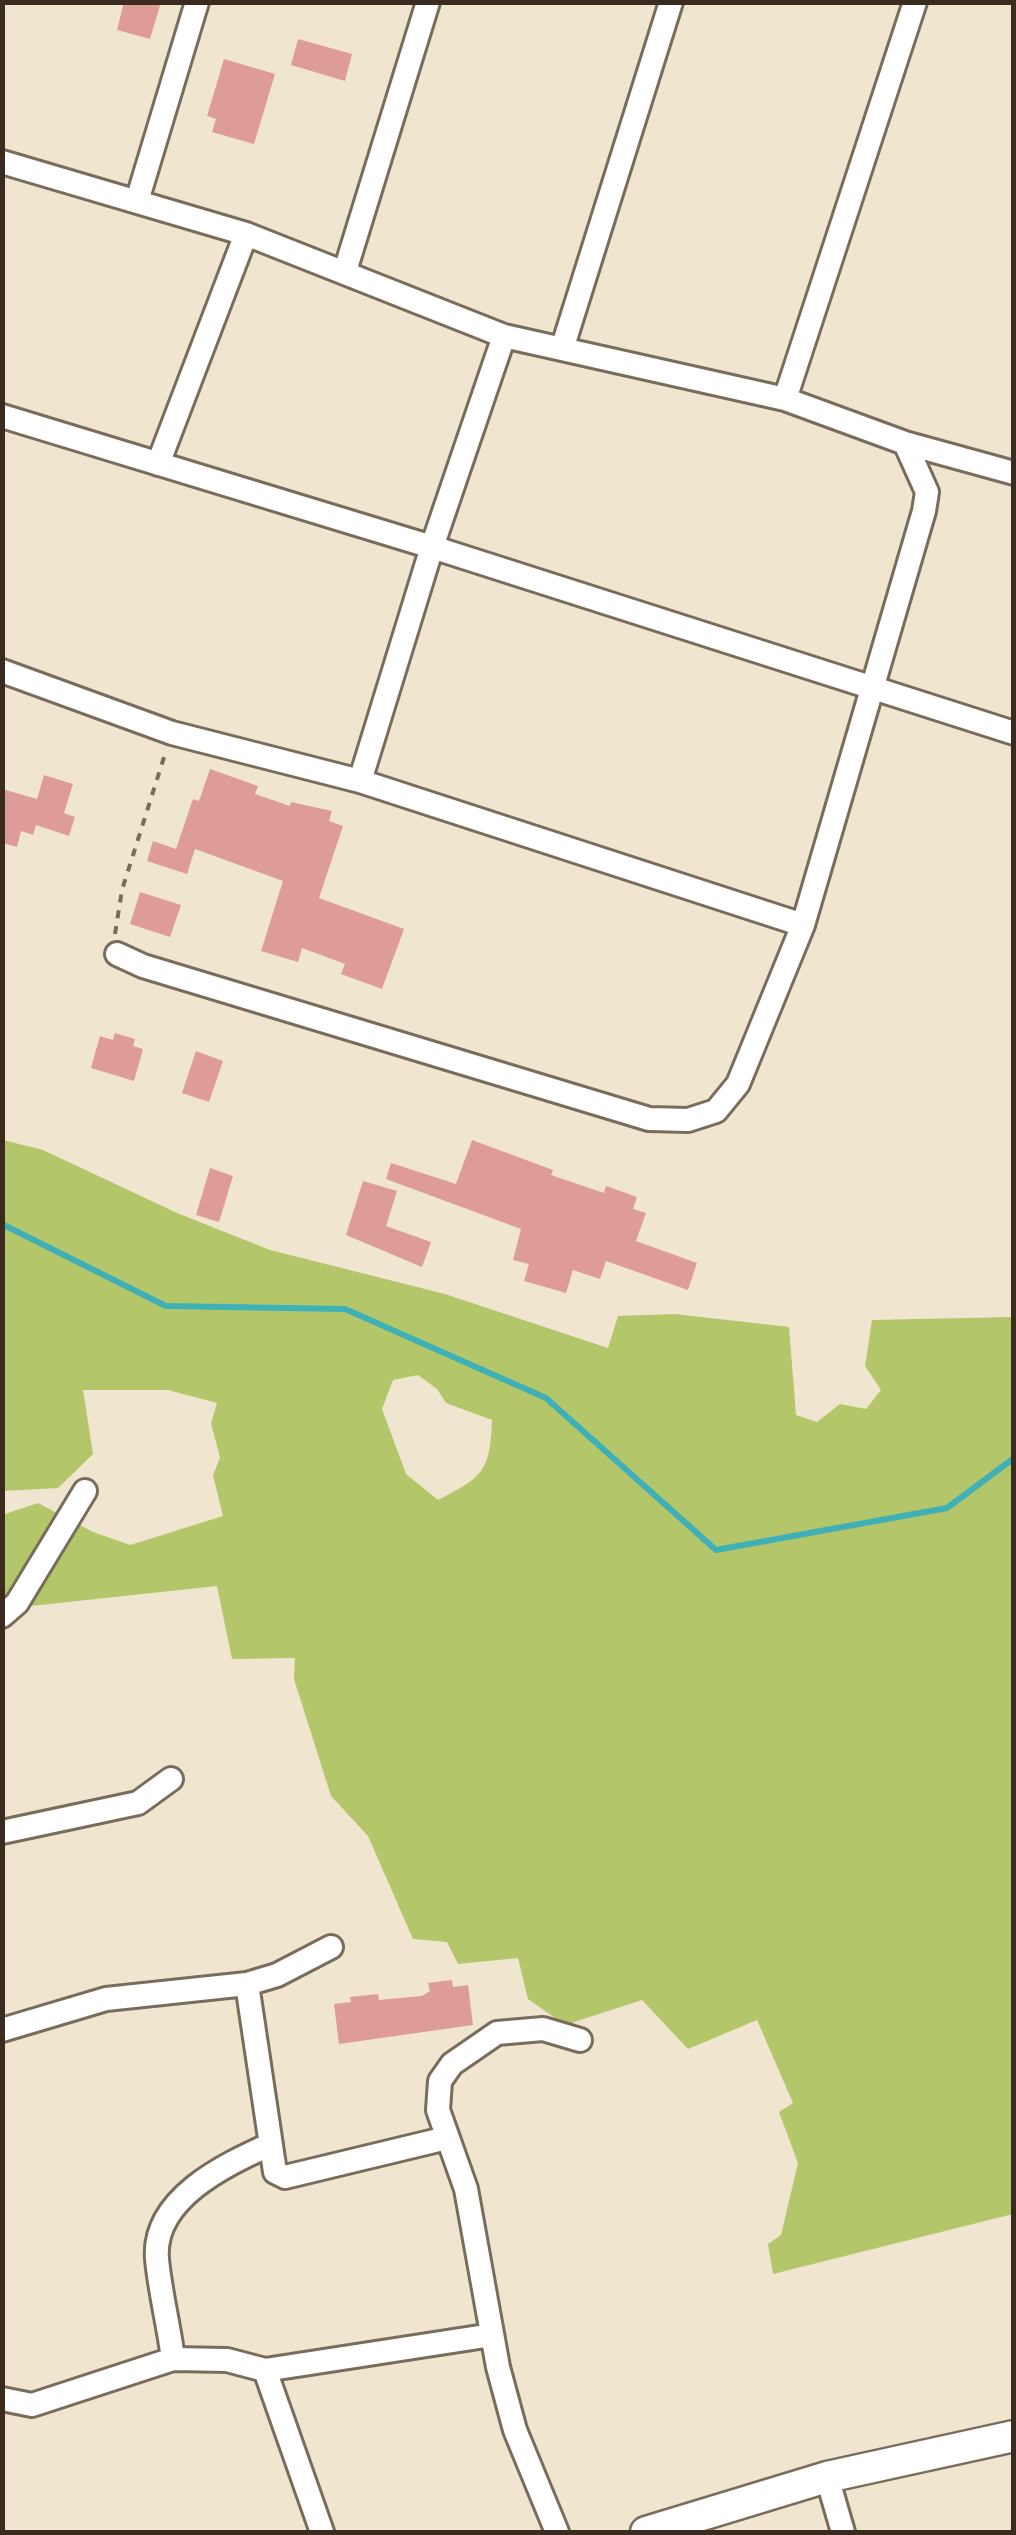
<!DOCTYPE html>
<style>
body{margin:0}
#map{position:relative;width:1016px;height:2535px;overflow:hidden;background:#f0e6cf;font-family:"Patrick Hand",sans-serif}
canvas{display:block}
.frame{position:absolute;inset:0;border:5px solid #3b2a1e;pointer-events:none}
</style>
<div id="map">
<canvas width="1016" height="2535"></canvas>
<div class="frame"></div>
</div>
<script>
const ctx = document.querySelector('canvas').getContext('2d');
ctx.lineJoin = 'round';
function fill(path, color) { ctx.fillStyle = color; ctx.fill(path, 'evenodd'); }
function stroke(path, color, width, dash) { ctx.strokeStyle = color; ctx.lineWidth = width; ctx.lineCap = dash ? 'butt' : 'round'; ctx.setLineDash(dash || []); ctx.stroke(path); }
fill(new Path2D(`
 M 3,1140 L 43,1150 L 177,1213 L 270,1250 L 445,1294 L 608,1348 L 618,1316 L 675,1314 L 789,1327 L 796,1415 L 817,1422 L 840,1404 L 866,1409 L 881,1390 L 865,1366 L 872,1320 L 1013,1317 L 1013,2214 L 773,2274 L 768,2244 L 781,2235 L 798,2163 L 779,2112 L 793,2103 L 757,2020 L 688,2049 L 642,2000 L 565,2025 L 528,1999 L 518,1958 L 458,1964 L 447,1942 L 413,1939 L 368,1836 L 331,1796 L 294,1679 L 295,1658 L 232,1659 L 217,1586 L 3,1609 L 2,1515 L 38,1503 L 93,1532 L 130,1545 L 223,1516 L 213,1475 L 220,1458 L 211,1423 L 217,1403 L 168,1390 L 83,1390 L 93,1454 L 58,1488 L 3,1491 ZM 418,1375 L 437,1389 L 446,1403 L 492,1420 C 490,1472 483,1477 438,1500 L 406,1474 L 382,1409 L 393,1380 Z`), '#b4c66a');
stroke(new Path2D(`
 M 2,1224 L 166,1306 L 345,1309 L 546,1398 L 716,1550 L 947,1508 L 1014,1458`), '#3fb0b6', 6);
fill(new Path2D(`
 M 124,2 L 161,2 L 150,39 L 117,30 Z
 M 298,39 L 352,54 L 345,81 L 291,65 Z
 M 224,59 L 275,74 L 254,144 L 212,132 L 216,119 L 207,116 Z
 M 210,769 L 258,786 L 255,794 L 290,806 L 291,802 L 332,811 L 329,821 L 343,826 L 319,898 L 404,929 L 382,989 L 341,974 L 345,964 L 302,948 L 298,962 L 261,951 L 283,881 L 195,849 L 187,874 L 147,861 L 153,841 L 176,849 L 193,799 L 199,801 Z
 M 44,775 L 73,784 L 64,813 L 75,817 L 69,836 L 36,825 L 33,835 L 21,831 L 17,847 L 2,843 L 2,789 L 37,799 Z
 M 140,892 L 181,905 L 170,937 L 130,924 Z
 M 115,1033 L 135,1039 L 133,1046 L 143,1049 L 134,1081 L 91,1068 L 100,1036 L 113,1040 Z
 M 196,1051 L 223,1061 L 209,1102 L 182,1093 Z
 M 472,1140 L 553,1170 L 551,1175 L 604,1193 L 606,1186 L 637,1197 L 633,1209 L 646,1213 L 636,1241 L 697,1263 L 688,1290 L 606,1261 L 600,1279 L 573,1270 L 566,1293 L 524,1281 L 529,1264 L 513,1260 L 521,1229 L 386,1179 L 391,1163 L 456,1184 Z
 M 210,1168 L 233,1176 L 219,1222 L 196,1215 Z
 M 363,1181 L 397,1191 L 386,1226 L 431,1242 L 422,1267 L 346,1235 Z
 M 452,1980 L 453,1987 L 468,1985 L 473,2025 L 339,2044 L 334,2004 L 351,2002 L 350,1997 L 378,1994 L 379,2000 L 422,1996 L 430,1991 L 428,1983 Z`), '#de9c98');
const minor = new Path2D(`
 M 2,162 L 246,234 L 504,336 L 785,399 L 905,443 L 1014,473
 M 137,201 L 197,2
 M 345,271 L 428,2
 M 563,346 L 671,2
 M 785,399 L 915,2
 M 2,416 L 432,547 L 504,336
 M 158,464 L 246,234
 M 2,671 L 172,733 L 360,781 L 803,925
 M 360,781 L 432,547 L 1014,733
 M 117,954 L 143,966 L 649,1119 L 688,1120 L 716,1111 L 738,1084 L 803,925 L 924,511 L 927,492 L 905,443
 M 2,1616 L 17,1603 L 85,1491
 M 2,1832 L 138,1803 L 171,1779
 M 247,1984 L 275,2172 L 285,2177 L 447,2138
 M 2,2030 L 106,1999 L 247,1984 L 277,1975 L 331,1947
 M 173,2359 C 169,2326 160,2292 157,2259 C 152,2199 225,2165 269,2145
 M 265,2370 L 322,2532
 M 2,2399 L 32,2405 L 173,2359 L 227,2360 L 265,2370 L 492,2335
 M 827,2477 L 843,2532
 M 557,2532 L 515,2430 L 498,2367 L 466,2189 L 438,2110 L 440,2081 L 452,2064 L 497,2033 L 543,2029 L 580,2040`);
const tertiary = new Path2D(`
 M 646,2532 L 827,2477 L 1014,2436`);
stroke(minor, '#7a6c5c', 28);
stroke(tertiary, '#7a6c5c', 35);
stroke(new Path2D(`
 M 115,934 L 122,890 L 166,751`), '#7a6c5c', 4, [8, 8]);
stroke(minor, '#fff', 22);
stroke(tertiary, '#fff', 30);
</script>
